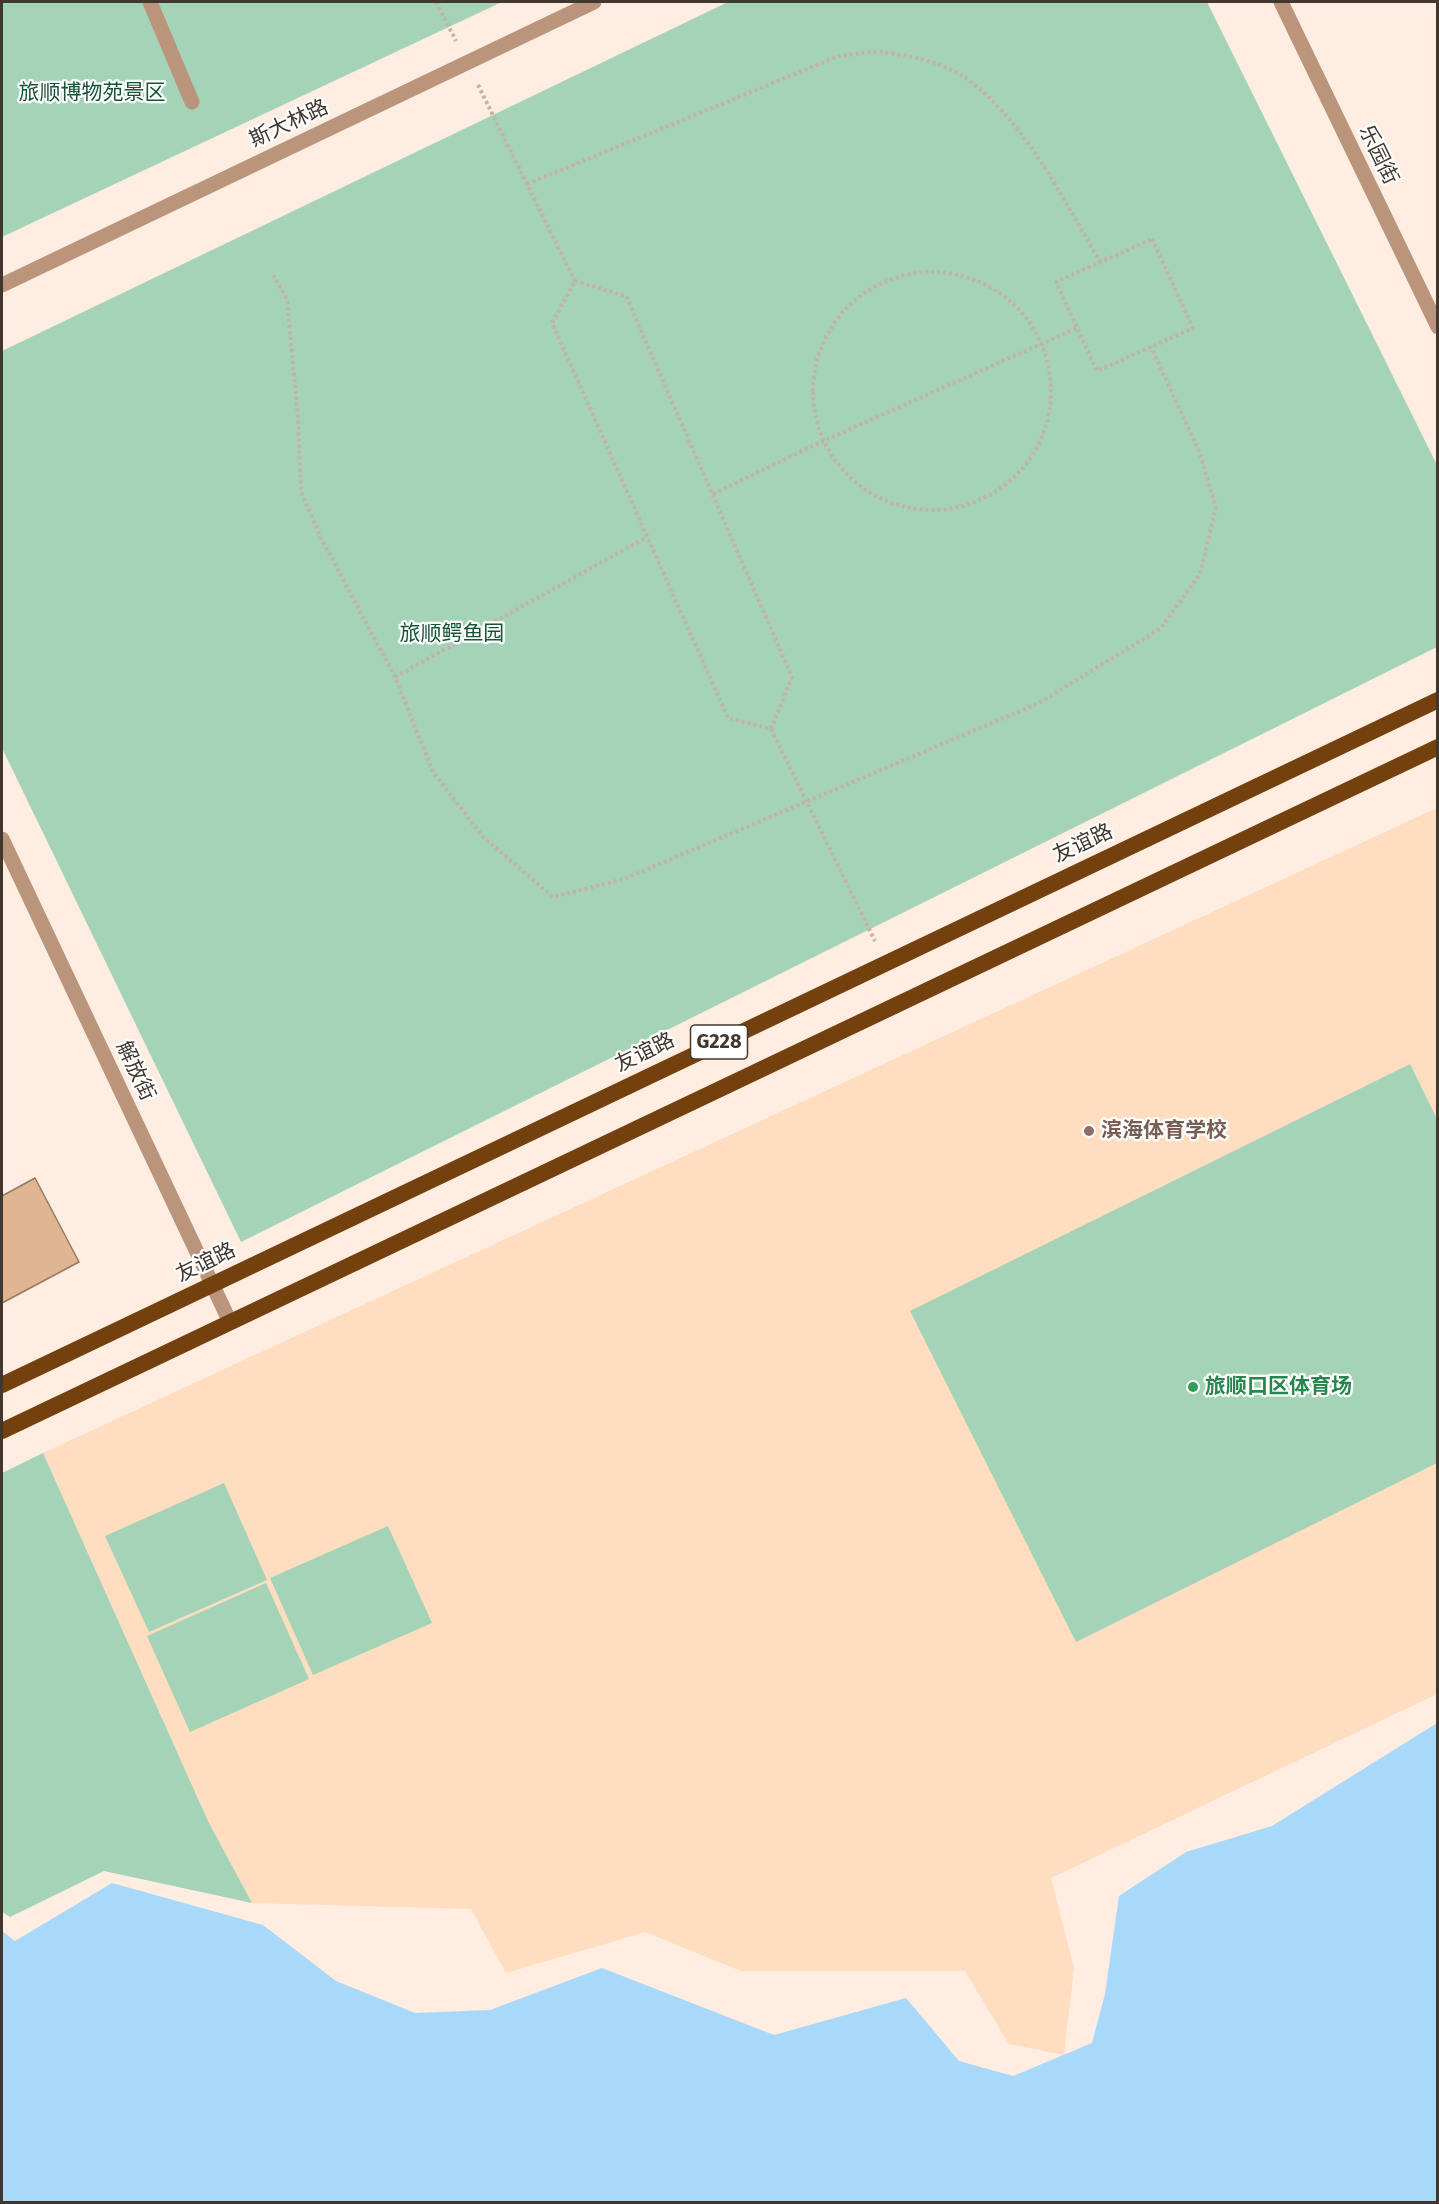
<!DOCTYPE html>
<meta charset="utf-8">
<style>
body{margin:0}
#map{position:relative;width:1439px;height:2204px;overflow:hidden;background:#feede0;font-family:"Fira Sans",sans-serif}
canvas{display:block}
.frame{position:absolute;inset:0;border:3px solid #41372e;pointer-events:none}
</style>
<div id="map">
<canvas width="1439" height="2204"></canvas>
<div class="frame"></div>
</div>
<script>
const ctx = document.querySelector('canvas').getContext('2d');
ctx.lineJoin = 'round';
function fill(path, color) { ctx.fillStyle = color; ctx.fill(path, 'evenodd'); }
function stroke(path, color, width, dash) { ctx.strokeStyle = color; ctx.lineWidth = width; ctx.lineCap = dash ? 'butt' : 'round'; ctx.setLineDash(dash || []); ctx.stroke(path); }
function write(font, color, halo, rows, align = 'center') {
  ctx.font = font + ' "Fira Sans","Noto Sans SC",sans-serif'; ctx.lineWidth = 4.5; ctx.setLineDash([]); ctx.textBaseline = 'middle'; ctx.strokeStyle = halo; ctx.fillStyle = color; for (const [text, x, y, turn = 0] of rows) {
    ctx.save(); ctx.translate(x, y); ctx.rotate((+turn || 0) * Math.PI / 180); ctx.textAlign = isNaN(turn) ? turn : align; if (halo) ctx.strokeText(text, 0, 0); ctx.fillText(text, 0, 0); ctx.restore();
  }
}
fill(new Path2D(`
 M 1437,808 L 1437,1694 L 1051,1878 L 1074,1968 L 1064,2055 L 1009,2044 L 965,1971 L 741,1971 L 645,1932 L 506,1973 L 471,1909 L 252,1903 L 208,1821 L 43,1453 Z`), '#feddc1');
fill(new Path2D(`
 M 2,2 L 502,2 L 2,237 Z
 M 728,2 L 1207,2 L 1437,465 L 1437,647 L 241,1242 L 2,748 L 2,351 Z
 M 1410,1064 L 1437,1119 L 1437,1463 L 1076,1642 L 910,1311 Z
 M 43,1453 L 208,1821 L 252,1903 L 104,1871 L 10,1917 L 2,1912 L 2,1473 Z
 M 224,1483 L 267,1580 L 149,1632 L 105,1536 Z
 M 388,1526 L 432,1623 L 313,1675 L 270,1578 Z
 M 266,1583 L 309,1679 L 190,1732 L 147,1636 Z`), '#a5d3b7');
fill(new Path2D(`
 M 1437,1723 L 1437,2202 L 2,2202 L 2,1931 L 15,1941 L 112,1883 L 263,1925 L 336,1981 L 415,2013 L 490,2010 L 602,1968 L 774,2035 L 906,1998 L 959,2061 L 1013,2076 L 1092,2043 L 1105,1994 L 1119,1896 L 1186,1852 L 1272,1826 Z`), '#a9d9fa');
const building = new Path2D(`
 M 35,1178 L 79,1262 L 2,1303 L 2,1196 Z`);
fill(building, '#e0b692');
stroke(building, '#927a65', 1.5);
stroke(new Path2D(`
 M 436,2 L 456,41
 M 478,85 L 575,281
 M 527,184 L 836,57 C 850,55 867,51 882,52 C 907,55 938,61 961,75 C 1023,116 1063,199 1100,262
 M 1152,239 L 1193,328 L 1097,371 L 1056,282 Z
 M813 391a119 119 0 1 1 238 0a119 119 0 1 1-238 0Z
 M 273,275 L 287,299 L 298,418 L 301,492 L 321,538 L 395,677 L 433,772 L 483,837 L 553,897 L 624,879 L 1039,703 L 1160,629 L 1200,574 L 1216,507 L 1199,451 L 1151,347
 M 575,281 L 626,296 L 792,677 L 771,729 L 728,718 L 552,323 Z
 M 713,494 L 823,441 L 1077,328
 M 395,677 L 647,537
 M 771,729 L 875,941`), '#c2b3a8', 4, [3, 3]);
stroke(new Path2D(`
 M 150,2 L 192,102`), '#ba957b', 15);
stroke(new Path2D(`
 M 1281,2 L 1438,327
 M 2,285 L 594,2
 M 2,839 L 230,1322`), '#ba957b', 15);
stroke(new Path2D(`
 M 2,1385 L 1438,700
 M 2,1431 L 1438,747`), '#74400e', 16);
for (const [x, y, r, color] of [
 [1089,1131,6,"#8d6e63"],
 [1193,1387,6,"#2e9e5b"]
]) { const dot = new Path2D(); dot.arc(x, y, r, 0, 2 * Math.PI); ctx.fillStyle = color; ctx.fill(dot); stroke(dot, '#fff', 2); }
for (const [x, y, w] of [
 [719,1042,57]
]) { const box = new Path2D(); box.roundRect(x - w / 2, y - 17, w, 34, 4.5); ctx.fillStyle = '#fff'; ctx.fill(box); stroke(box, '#41372e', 1.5); }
write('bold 20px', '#41372e', null, [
 ["G228",719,1042]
]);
write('21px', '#175336', '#fff', [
 ["旅顺博物苑景区",92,93],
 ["旅顺鳄鱼园",452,634]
]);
write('21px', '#41372e', '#fff', [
 ["斯大林路",289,124,-25],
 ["乐园街",1378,155,64],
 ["友谊路",1083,844,-25],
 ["友谊路",645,1053,-26],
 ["解放街",135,1071,65],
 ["友谊路",206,1263,-26]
]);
write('bold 21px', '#785e54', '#fff', [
 ["滨海体育学校",1101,1131]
], 'left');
write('bold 21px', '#27864d', '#fff', [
 ["旅顺口区体育场",1205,1387]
], 'left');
</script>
